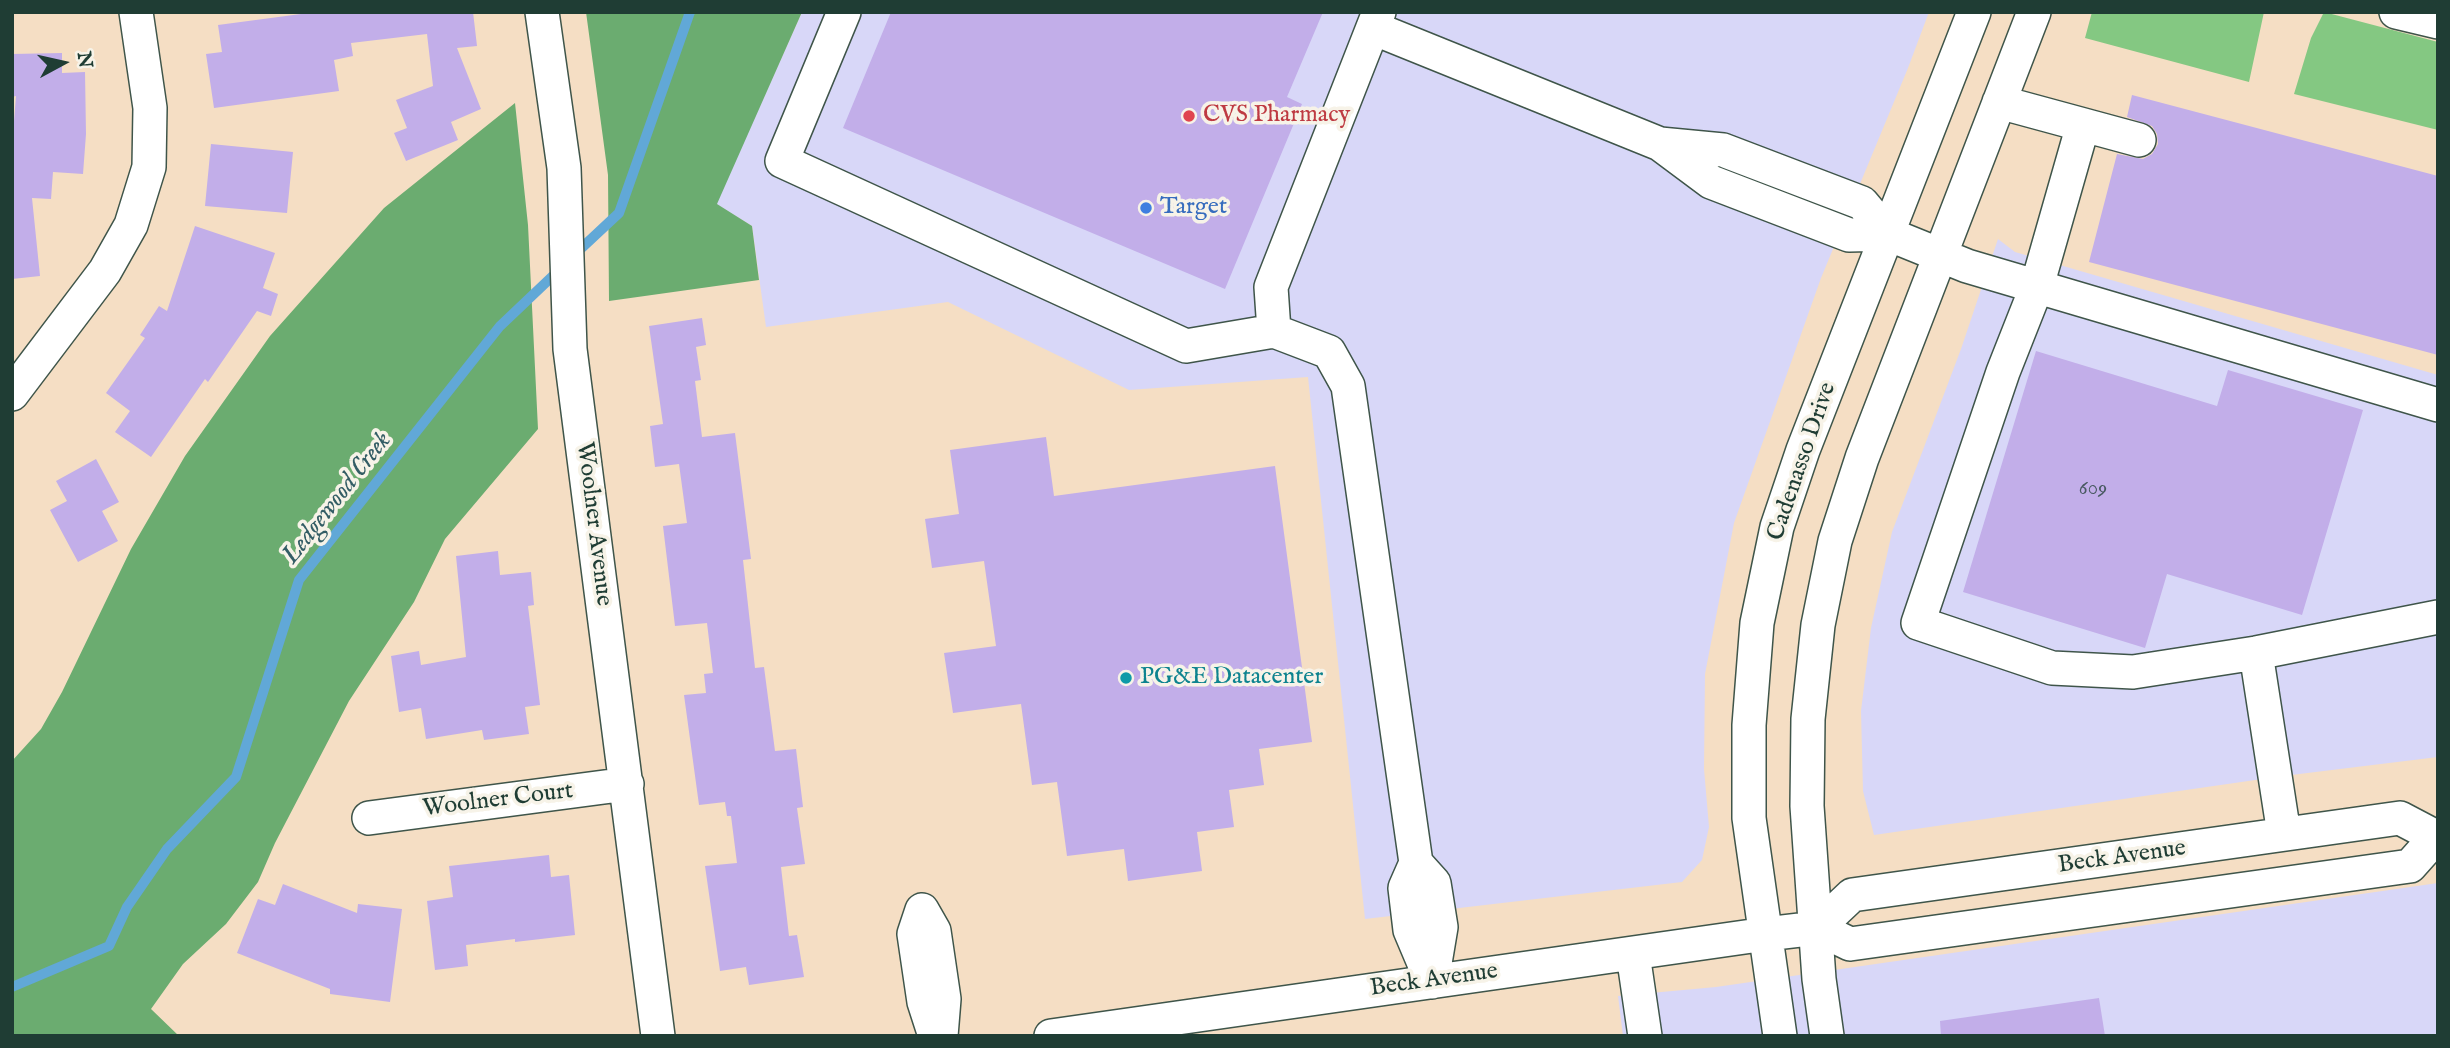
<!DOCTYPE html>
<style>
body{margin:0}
#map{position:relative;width:2450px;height:1048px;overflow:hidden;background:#f5dec4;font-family:"IM FELL English",serif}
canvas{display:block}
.frame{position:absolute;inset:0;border:14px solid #1f3d34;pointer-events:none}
.north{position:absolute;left:28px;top:28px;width:70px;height:70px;-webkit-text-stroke:5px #f7f3e8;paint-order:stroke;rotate:82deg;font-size:19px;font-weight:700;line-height:28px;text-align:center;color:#1f3d34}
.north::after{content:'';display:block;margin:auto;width:24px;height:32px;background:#1f3d34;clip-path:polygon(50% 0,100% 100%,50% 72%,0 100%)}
</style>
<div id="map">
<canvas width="2450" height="1048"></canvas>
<div class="frame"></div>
<div class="north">N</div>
</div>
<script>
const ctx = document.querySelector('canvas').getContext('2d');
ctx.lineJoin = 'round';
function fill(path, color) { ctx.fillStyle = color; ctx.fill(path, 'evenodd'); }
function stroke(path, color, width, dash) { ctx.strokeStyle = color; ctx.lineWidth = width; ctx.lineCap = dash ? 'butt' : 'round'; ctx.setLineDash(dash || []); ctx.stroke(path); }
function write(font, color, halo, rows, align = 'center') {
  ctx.font = font + ' "IM FELL English",serif'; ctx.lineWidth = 7; ctx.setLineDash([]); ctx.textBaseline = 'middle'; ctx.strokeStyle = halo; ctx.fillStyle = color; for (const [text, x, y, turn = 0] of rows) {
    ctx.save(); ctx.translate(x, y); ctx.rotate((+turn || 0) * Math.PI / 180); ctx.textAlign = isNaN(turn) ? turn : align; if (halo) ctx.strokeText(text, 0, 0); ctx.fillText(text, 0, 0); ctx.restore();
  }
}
fill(new Path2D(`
 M 802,12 L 1929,12 L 1908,68 L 1821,278 L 1734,523 L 1705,674 L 1704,769 L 1709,827 L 1702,860 L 1682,882 L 1365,919 L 1308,377 L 1129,390 L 948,302 L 766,327 L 752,226 L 716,204 Z
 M 1998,239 L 2015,252 L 2438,375 L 2438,757 L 2283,776 L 1874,835 L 1863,791 L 1861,711 L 1871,628 L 1892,532 L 1961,349 Z
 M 2438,883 L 2438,1036 L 1623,1036 L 1618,996 L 1716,987 Z`), '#d8d7f8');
fill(new Path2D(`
 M 2092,12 L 2264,12 L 2249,82 L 2085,38 Z
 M 2324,12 L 2438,42 L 2438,130 L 2294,94 L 2311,38 Z`), '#84c882');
fill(new Path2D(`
 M 586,12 L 802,12 L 717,204 L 752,226 L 759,280 L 609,301 L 608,175 Z
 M 515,103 L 528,225 L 538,429 L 445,539 L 414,602 L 349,701 L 275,843 L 258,882 L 226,924 L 183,964 L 151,1009 L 179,1036 L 12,1036 L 12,761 L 41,729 L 62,692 L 131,549 L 185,456 L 270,336 L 384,208 Z`), '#6bac70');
stroke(new Path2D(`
 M 573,256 L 619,213 L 690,12
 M 12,987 L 109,946 L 127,907 L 167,849 L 236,777 L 299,580 L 500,326 L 560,269`), '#61a8d7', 10);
fill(new Path2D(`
 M 316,12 L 473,12 L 477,46 L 457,48 L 481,109 L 451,122 L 458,140 L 406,161 L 394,133 L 407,128 L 396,100 L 433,86 L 427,34 L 351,43 L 353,56 L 334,60 L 339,91 L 214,108 L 206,54 L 222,52 L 218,25 Z
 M 891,12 L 1323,12 L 1287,97 L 1302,104 L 1225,289 L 843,128 Z
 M 62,53 L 62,73 L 85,72 L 86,134 L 83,174 L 53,172 L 51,199 L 32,198 L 40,276 L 12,279 L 12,146 L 16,96 L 12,97 L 12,54 Z
 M 2132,95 L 2438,176 L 2438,355 L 2089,262 L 2117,154 L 2143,159 L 2152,154 L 2158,144 L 2157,134 L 2152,126 L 2127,117 Z
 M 211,144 L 293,152 L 287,213 L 205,206 Z
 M 195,226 L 275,253 L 263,288 L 278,294 L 271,316 L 257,311 L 208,382 L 205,379 L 151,457 L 115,432 L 130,411 L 106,393 L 145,338 L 140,335 L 159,306 L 167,311 Z
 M 702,318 L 706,345 L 696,347 L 701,380 L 695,381 L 702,437 L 735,433 L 751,559 L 743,560 L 755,668 L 764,667 L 775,751 L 796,749 L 803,807 L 797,808 L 805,864 L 781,867 L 789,936 L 797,935 L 804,977 L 749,985 L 746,967 L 720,971 L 705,866 L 737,863 L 731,816 L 727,816 L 725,802 L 699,805 L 684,695 L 706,693 L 704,674 L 713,673 L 707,623 L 675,626 L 663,526 L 687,523 L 679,464 L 655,467 L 650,426 L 663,424 L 649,326 Z
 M 2036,351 L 2217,406 L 2228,370 L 2363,410 L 2302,615 L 2167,574 L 2145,648 L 1963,592 Z
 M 1046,437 L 1054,496 L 1275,466 L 1312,742 L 1259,749 L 1264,785 L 1229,790 L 1234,827 L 1197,832 L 1202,871 L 1128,881 L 1124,849 L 1067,856 L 1057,782 L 1032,785 L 1021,704 L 953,713 L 944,653 L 996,646 L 984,561 L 932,568 L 925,519 L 959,514 L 950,450 Z
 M 96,459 L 119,502 L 102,511 L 118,541 L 78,562 L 50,510 L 67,501 L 56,481 Z
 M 498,551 L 500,575 L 531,572 L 534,605 L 528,606 L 540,705 L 525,707 L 529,734 L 484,740 L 482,730 L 426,739 L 421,708 L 399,712 L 391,656 L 419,651 L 421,665 L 466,657 L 456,556 Z
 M 549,855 L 551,877 L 569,875 L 575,935 L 515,942 L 515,939 L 466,945 L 468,966 L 435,970 L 427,901 L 453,897 L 449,866 Z
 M 283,884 L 357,913 L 358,904 L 402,909 L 390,1002 L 330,994 L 330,989 L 237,953 L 258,899 L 275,905 Z
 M 2099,998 L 2105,1036 L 1941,1036 L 1940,1021 Z`), '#c2aee9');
const minor = new Path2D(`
 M 542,12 L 564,168 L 570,349 L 658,1036
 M 844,12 L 782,161 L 1186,346 L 1274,331 L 1329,352 L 1348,386 L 1416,863 L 1405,888 L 1410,930 L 1432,982
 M 2396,12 L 2438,22
 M 1373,28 L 1660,144 L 1711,182 L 1849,235 L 1888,234 L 1967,266 L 2438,405
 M 1999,102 L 2139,140
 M 2083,125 L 2037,286 L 2003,372 L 1918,623 L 2052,668 L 2133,672 L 2256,653 L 2438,617
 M 1660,144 L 1723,150 L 1862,203 L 1888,234
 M 1274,331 L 1271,287 L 1379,12
 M 12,394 L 105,271 L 131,225 L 149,167 L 150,108 L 136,12
 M 2256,653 L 2284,834
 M 369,818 L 627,784
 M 1416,863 L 1434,883 L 1441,927 L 1432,981
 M 1817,928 L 1852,895 L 2400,818 L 2438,838
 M 1633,954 L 1645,1036
 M 935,1036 L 924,1002 L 914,934 L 922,910 L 934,931 L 944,999 L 941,1036
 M 1051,1036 L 1766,934 L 1817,928 L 1850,944 L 2410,866 L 2435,838
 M 1780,1036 L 1749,818 L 1749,725 L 1757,623 L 1777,527 L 1803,450 L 1974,12
 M 1827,1036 L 1819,979 L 1807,806 L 1808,719 L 1818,625 L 1835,541 L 1862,458 L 2034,12`);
stroke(minor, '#3f554a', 36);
stroke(minor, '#fff', 33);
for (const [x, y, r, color] of [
 [1189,116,7,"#e0444e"],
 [1146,208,7,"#3f7fe0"],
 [1126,678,7,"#0f9aa8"]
]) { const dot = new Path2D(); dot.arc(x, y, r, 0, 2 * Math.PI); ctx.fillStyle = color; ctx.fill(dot); stroke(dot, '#f7f3e8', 2.5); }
write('21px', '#485961', null, [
 ["609",2093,490]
]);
write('24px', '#be3a42', '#f7f3e8', [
 ["CVS Pharmacy",1203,116]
], 'left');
write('24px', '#366cbe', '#f7f3e8', [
 ["Target",1160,208]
], 'left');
write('24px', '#1f3d34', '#f7f3e8', [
 ["Cadenasso Drive",1803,462,-71],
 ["Woolner Avenue",593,524,83],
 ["Woolner Court",498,801,-7],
 ["Beck Avenue",2122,858,-8],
 ["Beck Avenue",1434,981,-8]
]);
write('24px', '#0d838f', '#f7f3e8', [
 ["PG&E Datacenter",1140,678]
], 'left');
write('italic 26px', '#335d65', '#f7f3e8', [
 ["Ledgewood Creek",338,499,-52]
]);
</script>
